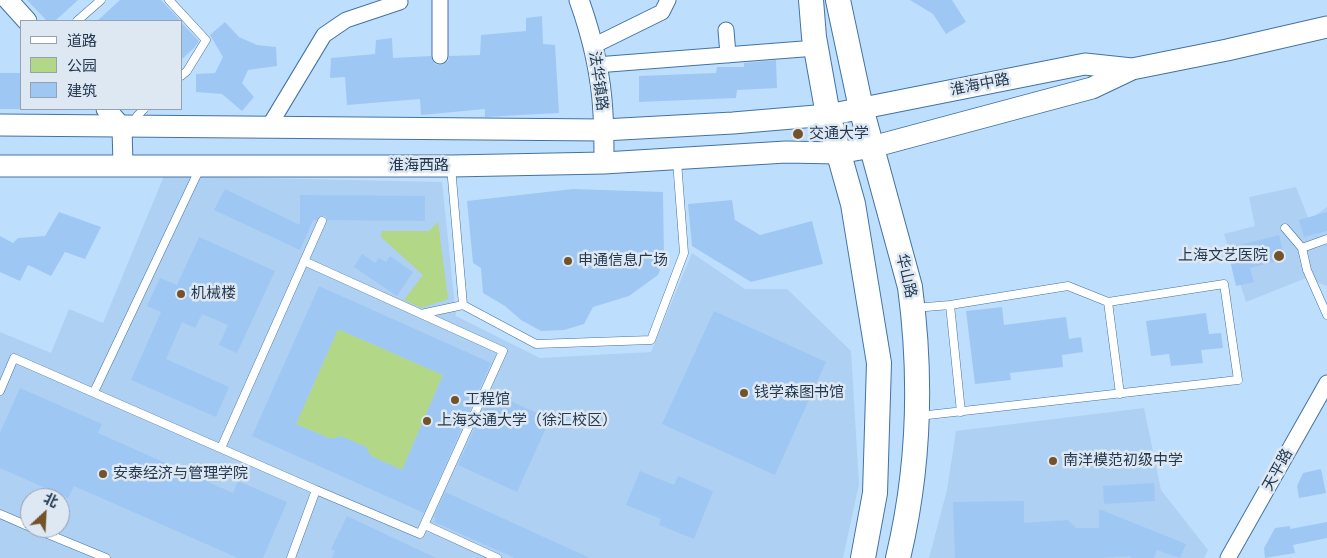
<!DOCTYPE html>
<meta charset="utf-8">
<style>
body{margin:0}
#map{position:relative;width:1327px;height:558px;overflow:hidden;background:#bedefe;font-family:"PT Serif","Noto Sans SC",serif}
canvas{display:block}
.legend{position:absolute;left:20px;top:20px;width:162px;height:90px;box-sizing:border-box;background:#dee8f3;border:1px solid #94a2b1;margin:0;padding:6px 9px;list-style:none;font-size:15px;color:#24394f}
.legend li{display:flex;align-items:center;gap:10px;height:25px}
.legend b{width:25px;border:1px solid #94a2b1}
.north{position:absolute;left:20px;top:488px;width:50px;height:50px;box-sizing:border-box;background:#dee8f3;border:1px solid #94a2b1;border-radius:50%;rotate:25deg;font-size:14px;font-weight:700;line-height:20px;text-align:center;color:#24394f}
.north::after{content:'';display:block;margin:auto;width:18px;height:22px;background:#74522a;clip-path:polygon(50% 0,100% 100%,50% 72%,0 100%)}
</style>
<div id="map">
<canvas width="1327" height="558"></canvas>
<ul class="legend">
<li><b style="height:6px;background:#fff"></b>道路</li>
<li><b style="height:14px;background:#b1d787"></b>公园</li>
<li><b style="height:14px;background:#9ec8f3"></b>建筑</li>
</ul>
<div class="north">北</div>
</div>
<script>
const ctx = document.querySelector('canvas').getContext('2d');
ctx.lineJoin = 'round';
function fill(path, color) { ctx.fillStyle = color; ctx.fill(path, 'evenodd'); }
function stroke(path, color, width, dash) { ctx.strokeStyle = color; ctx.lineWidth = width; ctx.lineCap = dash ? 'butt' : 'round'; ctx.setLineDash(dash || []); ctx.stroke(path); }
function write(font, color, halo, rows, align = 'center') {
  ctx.font = font + ' "PT Serif","Noto Sans SC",serif'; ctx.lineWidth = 5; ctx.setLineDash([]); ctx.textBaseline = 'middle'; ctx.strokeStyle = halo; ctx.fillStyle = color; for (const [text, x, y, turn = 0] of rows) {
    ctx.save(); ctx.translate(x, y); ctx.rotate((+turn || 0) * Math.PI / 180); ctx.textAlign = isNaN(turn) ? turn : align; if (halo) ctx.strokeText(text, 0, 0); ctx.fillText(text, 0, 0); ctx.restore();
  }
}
fill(new Path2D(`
 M 164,176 L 442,182 L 456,316 L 540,358 L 651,352 L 692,253 L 745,289 L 787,289 L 851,351 L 859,484 L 843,558 L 0,558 L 0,332 L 51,353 L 69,309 L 103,323 ZM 30,498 L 60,498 L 60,528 L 30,528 Z
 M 1296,187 L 1309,220 L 1327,207 L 1327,286 L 1306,278 L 1246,302 L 1224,234 L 1255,226 L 1249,197 Z
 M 1144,408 L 1161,490 L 1208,550 L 1204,558 L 929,558 L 947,490 L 956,431 Z`), '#aed0f3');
fill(new Path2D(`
 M 438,222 L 448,299 L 421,308 L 404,300 L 423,275 L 381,237 L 382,231 L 429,231 Z
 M 338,329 L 443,375 L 402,470 L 371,456 L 366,447 L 341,436 L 331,439 L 296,424 Z`), '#b1d787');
fill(new Path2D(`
 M 27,0 L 78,0 L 55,21 L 47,21 Z
 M 120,0 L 161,0 L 181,21 L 97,21 Z
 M 910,0 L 952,0 L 966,22 L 946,34 L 933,14 Z
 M 542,16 L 543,44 L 555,45 L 559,113 L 485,117 L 485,109 L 421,115 L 420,99 L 347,105 L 345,77 L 330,78 L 331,58 L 375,54 L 376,40 L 392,38 L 393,58 L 431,56 L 435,64 L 440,65 L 448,61 L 449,56 L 480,55 L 481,35 L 526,31 L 526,18 Z
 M 181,22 L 199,41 L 194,48 L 181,60 Z
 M 225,22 L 239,37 L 257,45 L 276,47 L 277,66 L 248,70 L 242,83 L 254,97 L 242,111 L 222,94 L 196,92 L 196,74 L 215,73 L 223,57 L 210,35 Z
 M 776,60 L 777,88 L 737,90 L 736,98 L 639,102 L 639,76 L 716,73 L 717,67 L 744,67 L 744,63 Z
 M 0,73 L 21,73 L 21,109 L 0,109 Z
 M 225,189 L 300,225 L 300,195 L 425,196 L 425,221 L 327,220 L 325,216 L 321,216 L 316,220 L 313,220 L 300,250 L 214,210 Z
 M 573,189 L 663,192 L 664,259 L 658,275 L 629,296 L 593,307 L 584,324 L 564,330 L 541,331 L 521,320 L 505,306 L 483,293 L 481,268 L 473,263 L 467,201 Z
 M 732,200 L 735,220 L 760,235 L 812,221 L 823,264 L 751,282 L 692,246 L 688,204 Z
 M 59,212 L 101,227 L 85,259 L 65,252 L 51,276 L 28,265 L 20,281 L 0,272 L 0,236 L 13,243 L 18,238 L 45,236 Z
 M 1327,212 L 1327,231 L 1304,237 L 1299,220 Z
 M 1279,235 L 1285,259 L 1250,268 L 1254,282 L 1236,286 L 1227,248 Z
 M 199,237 L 275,271 L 237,353 L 219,345 L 228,325 L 202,314 L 195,328 L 182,322 L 166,359 L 229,387 L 216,417 L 131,380 L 161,312 L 147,306 L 160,278 L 177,285 Z
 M 362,254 L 375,263 L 379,258 L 386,262 L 390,256 L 413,272 L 397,296 L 354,267 Z
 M 319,286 L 491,363 L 424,513 L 252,436 ZM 338,329 L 443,375 L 402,470 L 371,456 L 366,447 L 341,436 L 331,439 L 296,424 Z
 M 1002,307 L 1004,325 L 1066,317 L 1069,339 L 1081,337 L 1083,352 L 1062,355 L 1063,367 L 1010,373 L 1011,380 L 975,384 L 966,311 Z
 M 714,311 L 826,362 L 775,475 L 662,424 Z
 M 1206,313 L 1209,334 L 1221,333 L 1223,348 L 1201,350 L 1203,363 L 1171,366 L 1169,354 L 1151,356 L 1146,321 Z
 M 20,388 L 102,424 L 98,433 L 233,493 L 238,481 L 287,502 L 263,558 L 238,558 L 74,486 L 68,498 L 0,468 L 0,433 Z
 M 491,392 L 550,419 L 517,492 L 458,465 Z
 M 1321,469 L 1326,493 L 1299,498 L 1297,486 L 1303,473 Z
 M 640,471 L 674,485 L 678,476 L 713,491 L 694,539 L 659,525 L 661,519 L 626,505 Z
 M 1154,483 L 1155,501 L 1104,504 L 1103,486 Z
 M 445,492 L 590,558 L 515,558 L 434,522 L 436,518 L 434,517 Z
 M 1024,501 L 1024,523 L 1068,520 L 1076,528 L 1099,528 L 1099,509 L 1186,544 L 1180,558 L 1157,550 L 1154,558 L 1130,558 L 1131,556 L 1102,558 L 955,558 L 953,502 Z
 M 347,516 L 436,558 L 332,558 L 335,551 L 331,549 Z
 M 1327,522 L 1327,538 L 1293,545 L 1295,553 L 1265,558 L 1264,548 L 1275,528 L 1290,526 L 1290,529 Z`), '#9ec8f3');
const service = new Path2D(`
 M 169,0 L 206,40 L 187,71 L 181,76
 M 77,21 L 101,0
 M 133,125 L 137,116 L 144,109
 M 451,167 L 463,305 L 536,344 L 651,340 L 684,253 L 677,161
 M 1285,228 L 1302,248
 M 1327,239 L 1302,248 L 1307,270 L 1327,315
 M 304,261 L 503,351 L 420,534 L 316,490
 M 1108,302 L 1120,394
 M 950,305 L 961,412
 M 914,308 L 950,305 L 1068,286 L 1108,302 L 1224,284 L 1238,380 L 919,416
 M 421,314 L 463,305
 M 0,391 L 14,358 L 316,490 L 291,558
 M 94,392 L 200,168
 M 221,448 L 322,221
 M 0,514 L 30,527
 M 425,525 L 497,558
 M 33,528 L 106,558`);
const minor = new Path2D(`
 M 440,0 L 440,56
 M 726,30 L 728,55
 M 593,46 L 662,12 L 668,0
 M 596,65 L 816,48
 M 268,128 L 324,35 L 346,20 L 400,2
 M 1228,558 L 1327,383`);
const tertiary = new Path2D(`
 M 8,0 L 27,21
 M 579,0 C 592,36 601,75 603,113 C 604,130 604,147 604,163
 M 106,109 L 122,127 L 123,166`);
const secondary = new Path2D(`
 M 0,125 L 603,130 L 733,123 L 828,115 L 1085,64 L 1132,69
 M 0,166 L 451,166 L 604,163 L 786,152 L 838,153 L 872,147 L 1092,88 L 1132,69 L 1227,50 L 1327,27`);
const primary = new Path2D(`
 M 811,0 L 814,37 L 828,115 L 853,204 L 879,363 L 875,493 L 863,558
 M 838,0 L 861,108 L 910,287 C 922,377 919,470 898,558`);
stroke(service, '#4273a3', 9);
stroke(minor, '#4273a3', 17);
stroke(tertiary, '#4273a3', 21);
stroke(secondary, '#4273a3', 23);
stroke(primary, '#4273a3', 26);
stroke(service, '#fff', 8);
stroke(minor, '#fff', 15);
stroke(tertiary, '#fff', 19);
stroke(secondary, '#fff', 21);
stroke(primary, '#fff', 24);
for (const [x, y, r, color] of [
 [798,134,6,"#74522a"],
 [1279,256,6,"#74522a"],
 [568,261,5,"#74522a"],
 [181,294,5,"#74522a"],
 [744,393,5,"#74522a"],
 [455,400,5,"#74522a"],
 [427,421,5,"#74522a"],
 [1053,461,5,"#74522a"],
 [103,474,5,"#74522a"]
]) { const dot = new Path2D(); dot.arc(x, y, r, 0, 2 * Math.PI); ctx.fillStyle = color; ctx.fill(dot); stroke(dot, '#dee8f3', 2); }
write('15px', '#24394f', '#dee8f3', [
 ["法华镇路",598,81,82],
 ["淮海中路",980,85,-11],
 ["淮海西路",419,166],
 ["华山路",906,276,77],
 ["天平路",1278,470,-61]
]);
write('15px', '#24394f', '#dee8f3', [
 ["交通大学",809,134],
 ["上海文艺医院",1268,256,"right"],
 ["申通信息广场",578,261],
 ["机械楼",191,294],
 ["钱学森图书馆",754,393],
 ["工程馆",465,400],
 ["上海交通大学（徐汇校区）",437,421],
 ["南洋模范初级中学",1063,461],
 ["安泰经济与管理学院",113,474]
], 'left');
</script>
